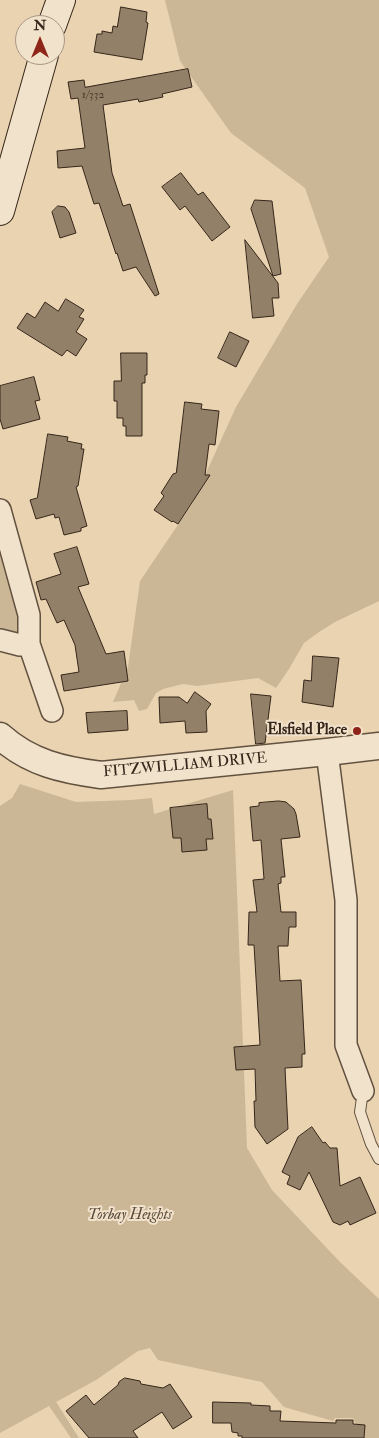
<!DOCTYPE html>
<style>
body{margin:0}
#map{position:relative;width:379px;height:1438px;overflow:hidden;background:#e9d3b0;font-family:"IM FELL Double Pica",serif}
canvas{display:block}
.north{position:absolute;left:15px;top:15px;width:50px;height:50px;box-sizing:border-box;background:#f1e2cc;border:1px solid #a69785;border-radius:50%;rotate:0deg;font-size:14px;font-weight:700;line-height:20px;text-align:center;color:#36261a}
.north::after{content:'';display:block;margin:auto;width:18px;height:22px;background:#8f2418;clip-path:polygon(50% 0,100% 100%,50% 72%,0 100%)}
</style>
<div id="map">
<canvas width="379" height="1438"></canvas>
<div class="north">N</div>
</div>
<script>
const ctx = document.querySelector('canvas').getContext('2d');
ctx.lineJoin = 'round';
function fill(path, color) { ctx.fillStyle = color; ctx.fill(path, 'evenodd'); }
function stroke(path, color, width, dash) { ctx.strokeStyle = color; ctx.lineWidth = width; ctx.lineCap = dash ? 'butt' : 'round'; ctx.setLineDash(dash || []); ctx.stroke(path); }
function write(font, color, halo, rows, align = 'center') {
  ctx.font = font + ' "IM FELL Double Pica",serif'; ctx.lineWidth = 4; ctx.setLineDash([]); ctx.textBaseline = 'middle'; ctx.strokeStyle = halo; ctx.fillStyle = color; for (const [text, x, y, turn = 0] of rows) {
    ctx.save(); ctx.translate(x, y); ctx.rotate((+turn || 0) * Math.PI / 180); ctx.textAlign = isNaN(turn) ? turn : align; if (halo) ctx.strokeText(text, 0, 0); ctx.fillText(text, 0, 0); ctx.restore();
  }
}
fill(new Path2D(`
 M 165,0 L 379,0 L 379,601 L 335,622 L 319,632 L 304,643 L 289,669 L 276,688 L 258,678 L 197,686 L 183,684 L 163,689 L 156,693 L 147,709 L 139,711 L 134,700 L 113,702 L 128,667 L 140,581 L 192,504 L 236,407 L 297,304 L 329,257 L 305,188 L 231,133 L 180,61 Z
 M 0,532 L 24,636 L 0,631 Z
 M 20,784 L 76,802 L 131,800 L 152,798 L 154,814 L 233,790 L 247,1148 L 272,1190 L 339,1261 L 379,1299 L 379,1438 L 359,1438 L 360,1432 L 353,1418 L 335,1418 L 333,1421 L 284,1407 L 262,1382 L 158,1360 L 150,1348 L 138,1351 L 96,1380 L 56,1402 L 79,1438 L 71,1438 L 49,1406 L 0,1433 L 0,806 L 12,798 Z`), '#cbb696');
const building = new Path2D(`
 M 121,7 L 147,12 L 146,22 L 148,23 L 142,60 L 94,52 L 97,34 L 102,34 L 102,31 L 112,33 L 113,26 L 117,27 Z
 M 188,69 L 192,87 L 162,94 L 163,97 L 139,102 L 138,99 L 103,105 L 112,173 L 123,206 L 130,204 L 159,294 L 155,296 L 136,267 L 123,271 L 117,253 L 116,254 L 99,203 L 94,204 L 82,166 L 58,168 L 57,151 L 85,148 L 78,98 L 71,99 L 68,82 L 84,80 L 85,87 Z
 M 181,173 L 198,195 L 203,192 L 230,227 L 212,241 L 185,206 L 180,210 L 162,187 Z
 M 255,200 L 272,201 L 281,274 L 273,276 L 251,209 Z
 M 58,206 L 65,207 L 69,212 L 76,233 L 60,238 L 52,212 Z
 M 245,240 L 278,283 L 279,298 L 272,298 L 274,316 L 253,318 Z
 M 66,299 L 84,310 L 79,317 L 84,319 L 76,332 L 87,339 L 76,356 L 67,350 L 62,356 L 17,328 L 27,313 L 35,318 L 45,302 L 58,311 Z
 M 230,332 L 249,341 L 236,367 L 218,358 Z
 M 121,353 L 147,353 L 147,375 L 145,375 L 145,383 L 142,383 L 142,436 L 126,436 L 126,426 L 123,426 L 123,418 L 117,418 L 117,401 L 114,401 L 114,381 L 121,381 Z
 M 34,377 L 40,400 L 35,401 L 40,419 L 3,429 L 0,419 L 0,386 Z
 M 185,402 L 202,404 L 201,409 L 219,411 L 215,445 L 209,444 L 205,475 L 210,475 L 178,524 L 173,521 L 172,522 L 154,510 L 164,496 L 161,493 L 173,474 L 176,473 Z
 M 48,434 L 68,437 L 67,441 L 82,444 L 81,449 L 84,449 L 78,486 L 76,487 L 87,526 L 81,528 L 81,531 L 64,535 L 59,517 L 55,518 L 54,514 L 36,519 L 30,500 L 37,498 Z
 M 77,547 L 89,584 L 78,587 L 106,654 L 124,651 L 128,681 L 64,691 L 61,675 L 79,672 L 75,645 L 64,620 L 57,623 L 46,599 L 41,600 L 36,582 L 61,574 L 54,554 Z
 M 313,656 L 339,658 L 333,707 L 302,702 L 304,680 L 311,681 Z
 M 195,692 L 211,704 L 206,711 L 207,732 L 186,733 L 185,721 L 160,723 L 159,697 L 179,697 L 187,703 Z
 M 251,694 L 271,696 L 265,743 L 256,744 Z
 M 127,711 L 128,730 L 88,733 L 86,713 Z
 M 279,801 L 286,802 L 294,809 L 296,814 L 300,837 L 281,839 L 285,877 L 281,877 L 281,883 L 278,884 L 281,912 L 296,912 L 296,927 L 289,927 L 288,946 L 278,946 L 280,981 L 301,980 L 305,1054 L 302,1054 L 302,1067 L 285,1068 L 288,1129 L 267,1144 L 255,1127 L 254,1101 L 256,1101 L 255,1069 L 236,1070 L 234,1047 L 260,1045 L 254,945 L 248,945 L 249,912 L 257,912 L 253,880 L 264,879 L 261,840 L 253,841 L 250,807 L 259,806 L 259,803 Z
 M 207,804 L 208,819 L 211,819 L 213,839 L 206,839 L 207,850 L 182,852 L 181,838 L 173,838 L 170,808 Z
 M 312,1127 L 323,1143 L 325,1142 L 330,1148 L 337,1148 L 340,1186 L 360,1177 L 376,1213 L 350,1225 L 348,1221 L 340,1225 L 333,1222 L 309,1172 L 300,1190 L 287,1184 L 290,1176 L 282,1172 L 298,1137 Z
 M 125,1378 L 140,1381 L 141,1384 L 163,1388 L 170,1384 L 192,1417 L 173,1429 L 162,1412 L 133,1431 L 138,1438 L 89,1438 L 66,1411 L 86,1395 L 94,1405 L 118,1385 L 119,1382 Z
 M 213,1402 L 251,1403 L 251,1405 L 270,1406 L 270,1411 L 281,1411 L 280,1421 L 336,1423 L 336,1420 L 353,1420 L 353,1424 L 365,1425 L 364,1438 L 242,1438 L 242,1436 L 238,1436 L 238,1433 L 232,1432 L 231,1423 L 213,1423 Z`);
fill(building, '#938068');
stroke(building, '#36261a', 1);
const service = new Path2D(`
 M 363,1091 L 360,1112 L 371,1144 L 379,1159`);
const minor = new Path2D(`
 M 0,510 L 29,615 L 29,644 L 20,645 L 0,640
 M 29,644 L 52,711
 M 327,752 L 346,900 L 346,1045 L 363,1091`);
const tertiary = new Path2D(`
 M 0,736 C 30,763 63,770 101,775 L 327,752 L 379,746`);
const secondary = new Path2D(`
 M 52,25 L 61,0
 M 0,211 L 44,55`);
stroke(service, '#635140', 12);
stroke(minor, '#635140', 24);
stroke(tertiary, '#635140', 29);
stroke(secondary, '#36261a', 30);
stroke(service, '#f1e2cc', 10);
stroke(minor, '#f1e2cc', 21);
stroke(tertiary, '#f1e2cc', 26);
stroke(secondary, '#f1e2cc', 28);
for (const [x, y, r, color] of [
 [357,731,5,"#8f2418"]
]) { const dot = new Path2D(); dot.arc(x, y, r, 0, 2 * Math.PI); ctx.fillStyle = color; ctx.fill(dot); stroke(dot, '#f1e2cc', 2); }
write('12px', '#4d3c2e', null, [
 ["1/332",93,95]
]);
write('bold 15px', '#36261a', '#f1e2cc', [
 ["Elsfield Place",347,731]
], 'right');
write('15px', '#36261a', '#f1e2cc', [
 ["FITZWILLIAM DRIVE",185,766,-5]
]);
write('italic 15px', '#5b4a39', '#f1e2cc', [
 ["Torbay Heights",130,1216]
]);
</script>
